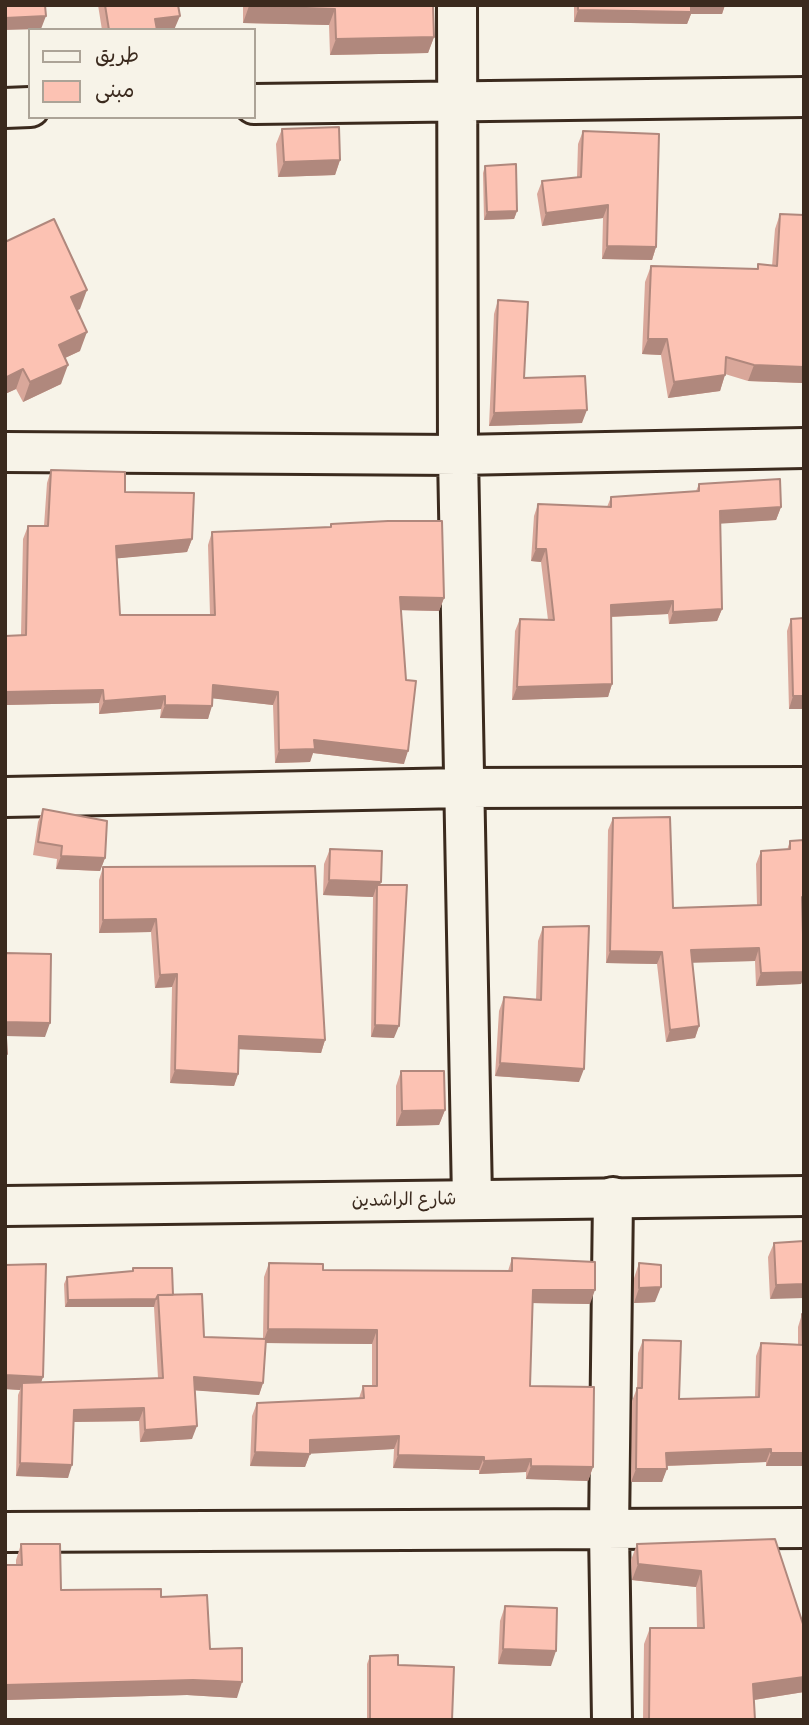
<!DOCTYPE html>
<meta charset="utf-8">
<style>
body{margin:0}
#map{position:relative;width:809px;height:1725px;overflow:hidden;background:#f7f3e8;font-family:Delius,"Playpen Sans Arabic",sans-serif}
canvas{display:block}
.frame{position:absolute;inset:0;border:7px solid #3b2a1e;pointer-events:none}
.legend{position:absolute;left:28px;top:28px;width:228px;height:91px;box-sizing:border-box;background:#f7f3e8;border:2px solid #aca397;margin:0;padding:9px 12px;list-style:none;font-size:21px;color:#3b2a1e}
.legend li{display:flex;align-items:center;gap:14px;height:35px}
.legend b{width:35px;border:2px solid #aca397}
</style>
<div id="map">
<canvas width="809" height="1725"></canvas>
<div class="frame"></div>
<ul class="legend">
<li><b style="height:9px;background:#f7f3e8"></b>طريق</li>
<li><b style="height:19px;background:#fcc2b3"></b>مبنى</li>
</ul>
</div>
<script>
const ctx = document.querySelector('canvas').getContext('2d');
ctx.lineJoin = 'round';
function stroke(path, color, width, dash) { ctx.strokeStyle = color; ctx.lineWidth = width; ctx.lineCap = dash ? 'butt' : 'round'; ctx.setLineDash(dash || []); ctx.stroke(path); }
function fill(path, color) { ctx.fillStyle = color; ctx.fill(path, 'evenodd'); }
function write(font, color, halo, rows, align = 'center') {
  ctx.font = font + ' Delius,"Playpen Sans Arabic",sans-serif'; ctx.lineWidth = 7; ctx.setLineDash([]); ctx.textBaseline = 'middle'; ctx.strokeStyle = halo; ctx.fillStyle = color; for (const [text, x, y, turn = 0] of rows) {
    ctx.save(); ctx.translate(x, y); ctx.rotate((+turn || 0) * Math.PI / 180); ctx.textAlign = isNaN(turn) ? turn : align; if (halo) ctx.strokeText(text, 0, 0); ctx.fillText(text, 0, 0); ctx.restore();
  }
}
const street = new Path2D(`
 M 457,5 L 458,455 L 472,1199
 M 254,104 L 804,97
 M 5,108 L 30,107
 M 5,452 L 458,455 L 804,448
 M 5,797 L 464,788 L 804,787
 M 5,1532 L 804,1528
 M 612,1720 L 609,1531 L 613,1197`);
const secondary = new Path2D(`
 M 5,1206 L 804,1196`);
stroke(street, '#3b2a1e', 44);
stroke(secondary, '#3b2a1e', 44);
stroke(street, '#f7f3e8', 38);
stroke(secondary, '#f7f3e8', 38);
fill(new Path2D(`
 M 98,5 L 178,5 L 174,30 L 102,30 Z
 M 243,5 L 433,5 L 434,37 L 428,53 L 330,55 L 329,25 L 243,23 Z
 M 574,5 L 725,5 L 722,14 L 691,14 L 687,24 L 574,22 Z
 M 282,129 L 340,160 L 335,175 L 278,177 L 276,144 Z
 M 583,131 L 656,247 L 652,260 L 602,259 L 603,218 L 542,226 L 537,194 L 542,181 L 577,177 L 578,144 Z
 M 485,166 L 517,211 L 514,219 L 484,220 L 483,173 Z
 M 780,214 L 804,383 L 748,381 L 725,374 L 720,391 L 668,398 L 661,355 L 642,354 L 645,282 L 651,266 L 757,269 L 758,264 L 772,266 L 775,229 Z
 M 5,242 L 80,309 L 77,310 L 80,351 L 65,358 L 61,384 L 23,402 L 16,389 L 5,394 Z
 M 498,300 L 524,378 L 582,423 L 489,426 L 494,314 Z
 M 51,470 L 125,492 L 192,539 L 187,552 L 117,558 L 120,615 L 210,615 L 208,545 L 212,532 L 330,527 L 331,524 L 444,598 L 439,611 L 401,610 L 404,764 L 313,753 L 310,762 L 275,763 L 273,705 L 213,698 L 208,719 L 160,718 L 161,709 L 99,714 L 99,703 L 5,705 L 5,636 L 21,635 L 23,539 L 28,526 L 44,526 L 47,483 Z
 M 699,484 L 781,507 L 776,520 L 720,523 L 722,609 L 717,621 L 669,624 L 668,614 L 611,617 L 612,684 L 608,697 L 512,700 L 515,631 L 520,619 L 548,620 L 541,562 L 531,561 L 534,516 L 538,504 L 607,507 L 611,497 L 696,491 Z
 M 791,619 L 804,709 L 789,709 L 787,631 Z
 M 43,809 L 105,858 L 100,871 L 56,869 L 57,859 L 33,855 L 38,822 Z
 M 613,818 L 673,908 L 757,905 L 756,864 L 761,851 L 787,850 L 790,841 L 803,910 L 804,977 L 801,984 L 756,986 L 755,961 L 692,962 L 699,1026 L 695,1038 L 666,1042 L 657,964 L 606,963 L 608,830 Z
 M 330,849 L 381,882 L 380,885 L 394,1038 L 371,1037 L 373,897 L 323,895 L 324,864 Z
 M 103,867 L 325,1040 L 321,1053 L 239,1049 L 238,1074 L 234,1086 L 170,1083 L 172,987 L 155,988 L 151,932 L 99,933 L 99,880 Z
 M 543,927 L 579,1082 L 495,1076 L 499,1011 L 504,997 L 536,1000 L 538,941 Z
 M 401,1071 L 445,1110 L 439,1125 L 396,1126 L 396,1086 Z
 M 804,1241 L 770,1299 L 768,1257 L 774,1243 Z
 M 512,1258 L 590,1304 L 533,1303 L 530,1386 L 593,1467 L 588,1481 L 526,1479 L 526,1472 L 479,1474 L 479,1470 L 393,1468 L 394,1449 L 310,1453 L 305,1467 L 250,1466 L 252,1416 L 257,1403 L 359,1398 L 363,1386 L 372,1386 L 372,1344 L 266,1343 L 263,1383 L 259,1395 L 195,1390 L 192,1439 L 140,1442 L 139,1421 L 74,1422 L 68,1478 L 16,1476 L 18,1395 L 20,1390 L 5,1389 L 5,1265 L 43,1377 L 41,1382 L 158,1378 L 154,1307 L 65,1307 L 64,1284 L 67,1277 L 132,1271 L 133,1268 L 173,1295 L 204,1337 L 263,1339 L 264,1277 L 269,1263 L 323,1270 L 508,1271 Z
 M 639,1263 L 655,1302 L 634,1303 L 634,1278 Z
 M 802,1314 L 804,1314 L 804,1466 L 766,1466 L 766,1462 L 667,1466 L 662,1482 L 631,1482 L 632,1401 L 637,1388 L 638,1353 L 643,1340 L 679,1399 L 755,1397 L 756,1356 L 761,1343 L 798,1344 L 798,1327 Z
 M 775,1539 L 804,1677 L 804,1692 L 754,1700 L 755,1720 L 643,1720 L 644,1644 L 650,1628 L 697,1628 L 696,1587 L 632,1580 L 631,1560 L 637,1544 Z
 M 21,1544 L 61,1590 L 161,1597 L 210,1649 L 237,1698 L 187,1695 L 5,1700 L 5,1565 L 16,1565 L 16,1560 Z
 M 505,1606 L 551,1666 L 498,1664 L 500,1621 Z
 M 370,1656 L 398,1665 L 452,1720 L 367,1720 L 367,1664 Z`), '#d9a79a');
fill(new Path2D(`
 M 690,5 L 725,5 L 722,14 L 691,14 L 687,24 L 574,22 L 578,10 Z
 M 249,6 L 335,9 L 329,25 L 243,23 Z
 M 46,16 L 41,29 L 5,30 L 5,18 Z
 M 180,16 L 174,30 L 151,30 L 155,19 Z
 M 434,37 L 428,53 L 330,55 L 336,39 Z
 M 340,160 L 335,175 L 278,177 L 284,162 Z
 M 608,205 L 603,218 L 542,226 L 546,213 Z
 M 517,211 L 514,219 L 484,220 L 487,212 Z
 M 607,246 L 656,247 L 652,260 L 602,259 Z
 M 87,290 L 80,309 L 64,316 L 71,297 Z
 M 87,332 L 80,351 L 52,364 L 59,345 Z
 M 648,339 L 667,339 L 661,355 L 642,354 Z
 M 68,365 L 61,384 L 23,402 L 30,382 Z
 M 754,365 L 804,367 L 804,383 L 748,381 Z
 M 23,369 L 16,389 L 5,394 L 5,378 Z
 M 725,375 L 720,391 L 668,398 L 674,382 Z
 M 587,410 L 582,423 L 489,426 L 494,413 Z
 M 781,507 L 776,520 L 716,524 L 720,511 Z
 M 192,539 L 187,552 L 111,559 L 116,546 Z
 M 536,549 L 546,549 L 541,562 L 531,561 Z
 M 400,597 L 444,598 L 439,611 L 395,610 Z
 M 673,601 L 668,614 L 606,617 L 611,605 Z
 M 722,609 L 717,621 L 669,624 L 673,612 Z
 M 612,684 L 608,697 L 512,700 L 517,687 Z
 M 213,685 L 278,692 L 273,705 L 209,698 Z
 M 103,690 L 99,703 L 5,705 L 5,692 Z
 M 165,696 L 161,709 L 99,714 L 104,701 Z
 M 793,696 L 804,696 L 804,709 L 789,709 Z
 M 165,705 L 212,706 L 208,719 L 160,718 Z
 M 314,740 L 408,751 L 404,764 L 313,753 L 310,762 L 275,763 L 279,750 Z
 M 61,856 L 105,858 L 100,871 L 56,869 Z
 M 329,880 L 381,882 L 377,893 L 377,885 L 373,897 L 323,895 Z
 M 156,919 L 151,932 L 99,933 L 103,920 Z
 M 759,948 L 755,961 L 686,963 L 691,950 Z
 M 610,951 L 662,952 L 657,964 L 606,963 Z
 M 804,972 L 804,977 L 801,984 L 756,986 L 761,973 Z
 M 177,974 L 172,987 L 155,988 L 160,975 Z
 M 5,1022 L 50,1023 L 45,1037 L 5,1036 Z
 M 375,1025 L 399,1026 L 394,1038 L 371,1037 Z
 M 699,1026 L 695,1038 L 666,1042 L 670,1030 Z
 M 239,1036 L 325,1040 L 321,1053 L 235,1049 Z
 M 500,1063 L 584,1069 L 579,1082 L 495,1076 Z
 M 175,1070 L 238,1074 L 234,1086 L 170,1083 Z
 M 445,1110 L 439,1125 L 396,1126 L 402,1111 Z
 M 804,1284 L 804,1298 L 770,1299 L 776,1285 Z
 M 661,1287 L 655,1302 L 634,1303 L 639,1288 Z
 M 533,1290 L 595,1290 L 590,1304 L 528,1303 Z
 M 156,1299 L 154,1307 L 65,1307 L 68,1300 Z
 M 268,1329 L 377,1330 L 372,1344 L 263,1343 Z
 M 5,1375 L 43,1377 L 38,1391 L 22,1383 L 20,1390 L 5,1389 Z
 M 194,1377 L 263,1383 L 259,1395 L 189,1390 Z
 M 144,1408 L 139,1421 L 70,1422 L 74,1410 Z
 M 197,1426 L 192,1439 L 140,1442 L 145,1430 Z
 M 399,1436 L 394,1449 L 306,1454 L 310,1440 Z
 M 771,1449 L 766,1462 L 661,1466 L 666,1453 Z
 M 255,1452 L 310,1454 L 305,1467 L 250,1466 Z
 M 771,1453 L 804,1453 L 804,1466 L 766,1466 Z
 M 398,1455 L 484,1457 L 479,1470 L 393,1468 Z
 M 531,1459 L 526,1472 L 479,1474 L 484,1461 Z
 M 20,1463 L 72,1465 L 68,1478 L 16,1476 Z
 M 531,1466 L 593,1467 L 588,1481 L 526,1479 Z
 M 636,1469 L 667,1469 L 662,1482 L 631,1482 Z
 M 638,1564 L 701,1571 L 696,1587 L 632,1580 Z
 M 503,1649 L 556,1651 L 551,1666 L 498,1664 Z
 M 804,1677 L 804,1692 L 747,1701 L 753,1684 Z
 M 193,1680 L 242,1682 L 237,1698 L 187,1695 L 5,1700 L 5,1685 Z`), '#b0887d');
const building = new Path2D(`
 M 5,5 L 45,5 L 46,16 L 5,18 Z
 M 105,5 L 178,5 L 180,16 L 155,19 L 157,30 L 109,30 Z
 M 249,5 L 433,5 L 434,37 L 336,39 L 335,9 L 249,6 Z
 M 578,5 L 691,5 L 691,12 L 578,10 Z
 M 339,127 L 340,160 L 284,162 L 282,129 Z
 M 583,131 L 659,134 L 656,247 L 607,246 L 608,205 L 546,213 L 542,181 L 581,177 Z
 M 516,164 L 517,211 L 487,212 L 485,166 Z
 M 780,214 L 804,215 L 804,367 L 754,365 L 726,357 L 725,375 L 674,382 L 667,339 L 648,339 L 651,266 L 758,269 L 758,264 L 777,266 Z
 M 54,219 L 87,290 L 71,297 L 87,332 L 59,345 L 68,365 L 30,382 L 23,369 L 5,378 L 5,242 Z
 M 498,300 L 528,302 L 524,378 L 585,376 L 587,410 L 494,413 Z
 M 51,470 L 125,472 L 125,492 L 194,493 L 192,539 L 116,546 L 120,615 L 215,615 L 212,532 L 331,527 L 331,524 L 388,521 L 442,521 L 444,598 L 400,597 L 406,680 L 416,681 L 408,751 L 314,740 L 315,749 L 279,750 L 278,692 L 213,685 L 212,706 L 165,705 L 165,696 L 104,701 L 103,690 L 5,692 L 5,636 L 26,635 L 28,526 L 48,526 Z
 M 780,479 L 781,507 L 720,511 L 722,609 L 673,612 L 673,601 L 611,605 L 612,684 L 517,687 L 520,619 L 554,620 L 546,549 L 536,549 L 538,504 L 611,507 L 611,497 L 699,491 L 699,484 Z
 M 804,618 L 804,696 L 793,696 L 791,619 Z
 M 43,809 L 107,821 L 105,858 L 61,856 L 62,846 L 38,842 Z
 M 670,817 L 673,908 L 761,905 L 761,851 L 790,849 L 790,841 L 804,840 L 804,897 L 802,897 L 804,972 L 761,973 L 759,948 L 691,950 L 699,1026 L 670,1030 L 662,952 L 610,951 L 613,818 Z
 M 330,849 L 382,851 L 381,882 L 329,880 Z
 M 315,866 L 325,1040 L 239,1036 L 238,1074 L 175,1070 L 177,974 L 160,975 L 156,919 L 103,920 L 103,867 Z
 M 377,885 L 407,885 L 399,1026 L 375,1025 Z
 M 589,926 L 584,1069 L 500,1063 L 504,997 L 541,1000 L 543,927 Z
 M 5,953 L 51,954 L 50,1023 L 5,1022 L 7,1054 L 5,1054 Z
 M 401,1071 L 444,1071 L 445,1110 L 402,1111 Z
 M 804,1241 L 804,1284 L 776,1285 L 774,1243 Z
 M 512,1258 L 595,1262 L 595,1290 L 533,1290 L 530,1386 L 594,1387 L 593,1467 L 531,1466 L 531,1459 L 484,1461 L 484,1457 L 398,1455 L 399,1436 L 310,1440 L 310,1454 L 255,1452 L 257,1403 L 364,1398 L 363,1386 L 377,1386 L 377,1330 L 268,1329 L 269,1263 L 323,1264 L 323,1270 L 512,1271 Z
 M 639,1263 L 661,1265 L 661,1287 L 639,1288 Z
 M 46,1264 L 43,1377 L 5,1375 L 5,1265 Z
 M 133,1268 L 172,1268 L 173,1295 L 158,1295 L 156,1299 L 68,1300 L 67,1277 L 133,1271 Z
 M 202,1294 L 204,1337 L 266,1339 L 263,1383 L 194,1377 L 197,1426 L 145,1430 L 144,1408 L 74,1410 L 72,1465 L 20,1463 L 22,1383 L 163,1378 L 158,1295 Z
 M 802,1314 L 804,1314 L 804,1453 L 771,1453 L 771,1449 L 666,1453 L 667,1469 L 636,1469 L 637,1388 L 642,1388 L 643,1340 L 681,1341 L 679,1399 L 759,1397 L 761,1343 L 803,1345 Z
 M 775,1539 L 804,1627 L 804,1677 L 753,1684 L 755,1720 L 649,1720 L 650,1628 L 704,1628 L 701,1571 L 638,1564 L 637,1544 Z
 M 21,1544 L 60,1544 L 61,1590 L 161,1589 L 161,1597 L 207,1595 L 210,1649 L 242,1648 L 242,1682 L 193,1680 L 5,1685 L 5,1565 L 22,1565 Z
 M 505,1606 L 557,1608 L 556,1651 L 503,1649 Z
 M 398,1655 L 398,1665 L 454,1667 L 452,1720 L 370,1720 L 370,1656 Z`);
fill(building, '#fcc2b3');
stroke(building, '#b0887d', 2);
write('18px', '#3b2a1e', '#f7f3e8', [
 ["شارع الراشدين",404,1200,-1]
]);
</script>
